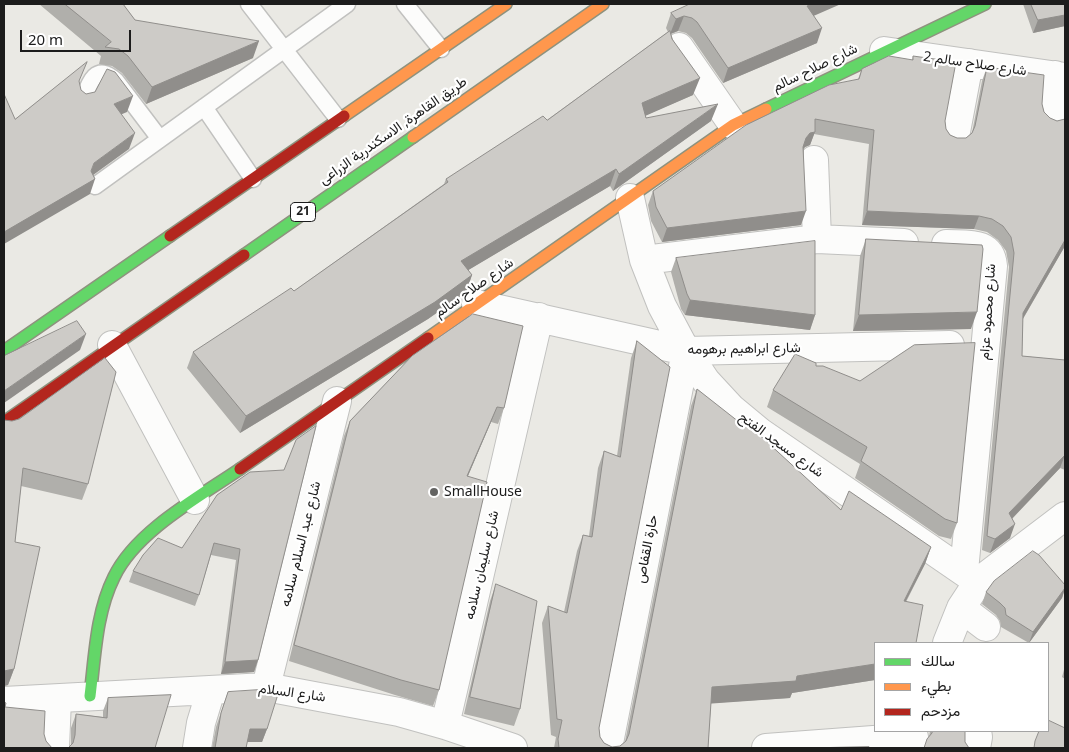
<!DOCTYPE html>
<meta charset="utf-8">
<style>
body{margin:0}
#map{position:relative;width:1069px;height:752px;overflow:hidden;background:#eae9e4;font-family:"Noto Sans",Vazirmatn,sans-serif}
canvas{display:block}
.frame{position:absolute;inset:0;border:5px solid #1c1c1c;pointer-events:none}
.legend{position:absolute;left:874px;top:642px;width:175px;height:90px;box-sizing:border-box;background:#fff;border:1px solid #a4a4a4;margin:0;padding:6px 9px;list-style:none;font-size:15px;color:#1c1c1c}
.legend li{display:flex;align-items:center;gap:10px;height:25px}
.legend b{width:25px;border:1px solid #a4a4a4}
.scale{position:absolute;left:20px;top:30px;width:111px;height:22px;box-sizing:border-box;border:2px solid #1c1c1c;border-top:0;padding-left:6px;font-size:15px;line-height:18px;white-space:nowrap;color:#1c1c1c;-webkit-text-stroke:4px #fff;paint-order:stroke}
</style>
<div id="map">
<canvas width="1069" height="752"></canvas>
<div class="frame"></div>
<ul class="legend">
<li><b style="height:6px;background:#63d668"></b>سالك</li>
<li><b style="height:6px;background:#ff974d"></b>بطيء</li>
<li><b style="height:6px;background:#b3261e"></b>مزدحم</li>
</ul>
<div class="scale">20 m</div>
</div>
<script>
const ctx = document.querySelector('canvas').getContext('2d');
ctx.lineJoin = 'round';
function stroke(path, color, width, dash) { ctx.strokeStyle = color; ctx.lineWidth = width; ctx.lineCap = dash ? 'butt' : 'round'; ctx.setLineDash(dash || []); ctx.stroke(path); }
function fill(path, color) { ctx.fillStyle = color; ctx.fill(path, 'evenodd'); }
function write(font, color, halo, rows, align = 'center') {
  ctx.font = font + ' "Noto Sans",Vazirmatn,sans-serif'; ctx.lineWidth = 4.5; ctx.setLineDash([]); ctx.textBaseline = 'middle'; ctx.strokeStyle = halo; ctx.fillStyle = color; for (const [text, x, y, turn = 0] of rows) {
    ctx.save(); ctx.translate(x, y); ctx.rotate((+turn || 0) * Math.PI / 180); ctx.textAlign = isNaN(turn) ? turn : align; if (halo) ctx.strokeText(text, 0, 0); ctx.fillText(text, 0, 0); ctx.restore();
  }
}
const lane = new Path2D(`
 M 249,4 L 338,119
 M 405,4 L 441,49
 M 83,100 C 89,83 96,62 116,81 L 160,139
 M 204,107 L 253,179
 M 95,186 L 347,4`);
const street = new Path2D(`
 M 679,47 L 733,125
 M 884,51 L 1065,77
 M 1053,119 L 1055,75
 M 955,137 L 969,63
 M 814,160 L 817,239
 M 630,198 L 644,260 L 662,306 L 686,351 L 706,381 L 731,408 L 760,432 L 977,581
 M 946,244 C 967,245 991,240 993,266 L 964,571
 M 644,260 L 817,239 L 904,243
 M 476,304 L 686,351 L 950,345
 M 112,345 L 195,500
 M 961,608 L 986,627
 M 947,643 L 961,608 L 978,582 L 1065,516
 M 266,687 L 337,401
 M 4,701 L 266,687 L 399,712 L 445,725 L 513,748
 M 445,725 L 539,317
 M 55,748 L 57,699
 M 197,748 L 201,723 L 211,690
 M 608,748 L 686,351
 M 766,748 L 914,737
 M 976,748 L 978,737 L 977,731`);
const fast = new Path2D(`
 M 766,109 L 985,4
 M 244,255 L 413,137
 M 4,351 L 170,236
 M 90,696 C 95,656 96,613 114,577 C 136,531 199,497 240,469`);
const slow = new Path2D(`
 M 344,116 L 506,4
 M 413,137 L 603,4
 M 428,338 L 733,125 L 766,109`);
const jam = new Path2D(`
 M 170,236 L 344,116
 M 4,422 L 244,255
 M 240,469 L 428,338`);
stroke(lane, '#c1c1bf', 19);
stroke(street, '#c1c1bf', 30);
stroke(fast, '#8e927e', 14);
stroke(slow, '#8e927e', 14);
stroke(jam, '#8e927e', 14);
stroke(lane, '#fcfcfb', 16);
stroke(street, '#fcfcfb', 28);
stroke(fast, '#63d668', 11);
stroke(slow, '#ff974d', 11);
stroke(jam, '#b3261e', 11);
fill(new Path2D(`
 M 39,4 L 123,4 L 135,20 L 253,58 L 146,104 L 122,73 L 112,66 L 99,64 L 101,56 Z
 M 1023,4 L 1065,4 L 1065,26 L 1033,33 Z
 M 671,13 L 814,16 L 817,43 L 723,83 L 692,38 L 686,33 L 678,31 L 671,34 L 693,95 L 646,115 L 646,118 L 711,121 L 613,191 L 610,186 L 468,270 L 472,275 L 466,292 L 464,294 L 428,319 L 240,433 L 187,368 L 193,352 L 294,291 L 444,184 L 446,179 L 547,120 L 668,32 L 666,28 Z
 M 913,56 L 945,121 L 946,129 L 950,135 L 957,138 L 966,138 L 972,133 L 982,81 L 987,67 L 1042,104 L 1044,112 L 1050,118 L 1057,121 L 1065,119 L 1065,246 L 1023,319 L 1022,356 L 1065,360 L 1065,470 L 1060,468 L 1012,519 L 1010,538 L 990,553 L 982,550 L 1009,267 L 1006,251 L 998,240 L 987,232 L 974,229 L 862,225 L 869,144 L 814,134 L 810,145 L 805,147 L 804,149 L 801,225 L 662,242 L 651,221 L 648,205 L 653,191 L 858,79 L 862,69 L 912,60 Z
 M 866,239 L 971,329 L 853,331 L 860,256 Z
 M 676,258 L 815,315 L 810,330 L 685,315 L 681,309 L 671,272 Z
 M 637,341 L 599,728 L 600,737 L 604,743 L 612,747 L 620,746 L 625,742 L 691,406 L 697,389 L 841,510 L 931,547 L 925,564 L 906,602 L 875,643 L 875,680 L 792,693 L 790,698 L 711,703 L 708,748 L 554,748 L 556,737 L 551,735 L 542,623 L 548,606 L 564,612 L 577,551 L 583,535 L 589,536 L 598,468 L 604,451 L 617,456 L 631,358 Z
 M 412,356 L 504,408 L 498,424 L 491,422 L 468,476 L 439,690 L 433,706 L 395,695 L 289,661 L 344,436 L 350,421 Z
 M 816,366 L 957,523 L 951,539 L 939,536 L 855,478 L 860,464 L 767,407 L 773,390 Z
 M 4,420 L 88,484 L 82,500 L 21,486 L 15,542 L 14,669 L 8,685 L 4,686 Z
 M 250,472 L 258,660 L 254,672 L 221,674 L 236,560 L 211,555 L 199,595 L 195,606 L 129,582 L 133,571 L 182,548 Z
 M 496,584 L 520,709 L 514,726 L 464,714 L 490,601 Z
 M 1065,585 L 1065,589 L 1062,598 L 1029,643 L 1001,627 L 1000,621 L 996,615 L 982,604 L 986,592 Z
 M 1065,666 L 1065,679 L 1062,677 Z
 M 228,692 L 267,729 L 262,742 L 247,742 L 246,748 L 212,748 L 216,727 Z
 M 171,695 L 71,745 L 71,728 L 76,714 L 103,717 L 103,711 L 108,698 Z
 M 930,731 L 965,731 L 929,737 Z`), '#b0afab');
fill(new Path2D(`
 M 812,4 L 841,4 L 802,21 L 807,6 Z
 M 1065,15 L 1065,26 L 1033,33 L 1038,20 Z
 M 684,16 L 678,31 L 670,34 L 676,19 Z
 M 822,28 L 817,43 L 723,83 L 728,68 Z
 M 259,41 L 253,58 L 146,104 L 152,87 Z
 M 700,78 L 693,95 L 636,120 L 642,103 Z
 M 133,96 L 127,112 L 108,120 L 114,104 Z
 M 718,104 L 711,121 L 613,191 L 619,174 Z
 M 815,132 L 810,145 L 805,147 L 800,152 L 806,138 L 810,133 Z
 M 135,133 L 129,149 L 89,178 L 95,179 L 90,194 L 4,244 L 4,232 L 91,171 L 94,163 Z
 M 616,169 L 610,186 L 455,278 L 461,261 Z
 M 806,211 L 801,225 L 662,242 L 667,228 Z
 M 867,211 L 979,216 L 974,229 L 862,225 Z
 M 1065,240 L 1065,246 L 1018,327 L 1023,313 Z
 M 472,275 L 466,292 L 428,319 L 240,433 L 246,416 Z
 M 690,300 L 815,315 L 810,330 L 685,315 Z
 M 977,312 L 971,329 L 853,331 L 859,315 Z
 M 86,334 L 80,350 L 4,403 L 4,391 Z
 M 497,407 L 491,422 L 461,492 L 467,476 Z
 M 1065,455 L 1060,468 L 1004,527 L 1009,513 Z
 M 1015,524 L 1010,538 L 990,553 L 995,539 Z
 M 931,547 L 925,564 L 897,618 L 904,601 Z
 M 1065,588 L 1062,598 L 1029,643 L 1033,632 Z
 M 258,660 L 254,672 L 221,674 L 225,662 Z
 M 875,664 L 875,680 L 792,693 L 790,698 L 705,704 L 712,687 L 797,676 Z
 M 14,669 L 8,685 L 4,686 L 4,671 Z
 M 250,729 L 267,729 L 262,742 L 245,742 Z`), '#908e8b');
const building = new Path2D(`
 M 65,4 L 123,4 L 135,20 L 259,41 L 152,87 L 128,56 L 119,49 L 105,47 L 111,42 Z
 M 690,4 L 812,4 L 807,6 L 822,28 L 728,68 L 697,22 L 692,18 L 684,16 L 676,19 L 671,13 Z
 M 1031,4 L 1065,4 L 1065,15 L 1038,20 Z
 M 670,31 L 672,39 L 700,78 L 642,103 L 646,118 L 718,104 L 619,174 L 616,169 L 461,261 L 472,275 L 435,302 L 246,416 L 193,352 L 291,288 L 294,291 L 448,182 L 446,179 L 543,116 L 547,120 Z
 M 889,56 L 913,60 L 913,56 L 956,62 L 945,121 L 946,129 L 950,135 L 957,138 L 966,138 L 972,133 L 975,126 L 987,67 L 1044,75 L 1042,104 L 1044,112 L 1050,118 L 1057,121 L 1065,119 L 1065,240 L 1023,313 L 1022,356 L 1065,360 L 1065,455 L 1009,513 L 1015,524 L 995,539 L 987,536 L 1014,253 L 1011,237 L 1003,226 L 992,219 L 979,216 L 867,211 L 874,130 L 815,119 L 815,132 L 810,133 L 806,138 L 803,147 L 806,211 L 667,228 L 656,207 L 653,191 L 746,125 L 829,85 L 859,79 L 862,69 Z
 M 87,62 L 79,81 L 81,90 L 86,94 L 95,92 L 107,69 L 115,72 L 133,96 L 114,104 L 135,133 L 94,163 L 91,171 L 95,179 L 4,232 L 4,94 L 15,119 Z
 M 866,239 L 982,245 L 983,249 L 977,312 L 859,315 Z
 M 815,241 L 815,315 L 690,300 L 687,294 L 676,258 Z
 M 473,314 L 523,326 L 504,408 L 497,407 L 467,476 L 487,482 L 439,690 L 401,680 L 294,645 L 350,421 L 412,356 Z
 M 77,321 L 86,334 L 4,391 L 4,356 Z
 M 637,341 L 670,367 L 599,728 L 600,737 L 604,743 L 612,747 L 620,746 L 626,741 L 629,734 L 697,389 L 739,422 L 740,417 L 841,510 L 849,491 L 931,547 L 904,601 L 923,605 L 916,643 L 875,643 L 875,664 L 797,676 L 796,681 L 712,687 L 708,748 L 559,748 L 558,739 L 562,720 L 557,719 L 548,606 L 567,613 L 583,535 L 592,537 L 604,451 L 620,457 Z
 M 975,343 L 957,523 L 945,519 L 861,461 L 867,447 L 773,390 L 795,354 L 816,363 L 816,366 L 823,366 L 860,381 L 914,345 Z
 M 105,358 L 116,372 L 88,484 L 23,468 L 15,542 L 40,547 L 14,669 L 4,671 L 4,420 L 12,421 L 19,419 Z
 M 316,426 L 258,660 L 225,662 L 240,549 L 214,543 L 199,595 L 133,571 L 143,555 L 158,538 L 182,548 L 217,495 L 250,472 L 284,470 L 296,440 Z
 M 1033,551 L 1039,555 L 1065,585 L 1065,588 L 1033,632 L 1006,615 L 1005,608 L 1000,603 L 986,592 L 994,581 Z
 M 496,584 L 537,601 L 520,709 L 470,697 Z
 M 270,689 L 279,691 L 267,729 L 250,729 L 246,748 L 215,748 L 221,713 L 228,692 Z
 M 171,695 L 155,748 L 68,748 L 73,743 L 75,735 L 76,714 L 107,718 L 108,698 Z
 M 4,702 L 6,703 L 5,707 L 45,711 L 44,734 L 46,741 L 52,748 L 4,748 Z
 M 1048,720 L 1065,728 L 1065,748 L 1034,748 L 1035,741 L 1039,731 L 1048,731 Z
 M 932,731 L 965,731 L 965,742 L 969,748 L 924,748 L 927,739 L 932,733 Z
 M 869,747 L 869,748 L 809,748 Z`);
fill(building, '#cdcbc7');
stroke(building, '#908e8b', 1);
for (const [x, y, r, color] of [
 [434,492,5,"#646462"]
]) { const dot = new Path2D(); dot.arc(x, y, r, 0, 2 * Math.PI); ctx.fillStyle = color; ctx.fill(dot); stroke(dot, '#fff', 2); }
for (const [x, y, w] of [
 [303,212,25]
]) { const box = new Path2D(); box.roundRect(x - w / 2, y - 9.5, w, 19, 4); ctx.fillStyle = '#fff'; ctx.fill(box); stroke(box, '#1c1c1c', 1); }
write('bold 12px', '#1c1c1c', null, [
 ["21",303,212]
]);
write('14px', '#1c1c1c', '#fff', [
 ["شارع صلاح سالم 2",975,64,8],
 ["شارع صلاح سالم",815,68,-26],
 ["طريق القاهرة, الاسكندرية الزراعى",393,131,-35],
 ["شارع صلاح سالم",474,288,-35],
 ["شارع محمود عزام",988,312,-86],
 ["شارع ابراهيم برهومه",744,349,-1],
 ["شارع مسجد الفتح",781,445,36],
 ["شارع عبد السلام سلامه",301,544,-76],
 ["حارة القفاص",647,549,-79],
 ["شارع سليمان سلامه",482,565,-77],
 ["شارع السلام",292,693,8]
]);
write('14px', '#1c1c1c', '#fff', [
 ["SmallHouse",444,492]
], 'left');
</script>
